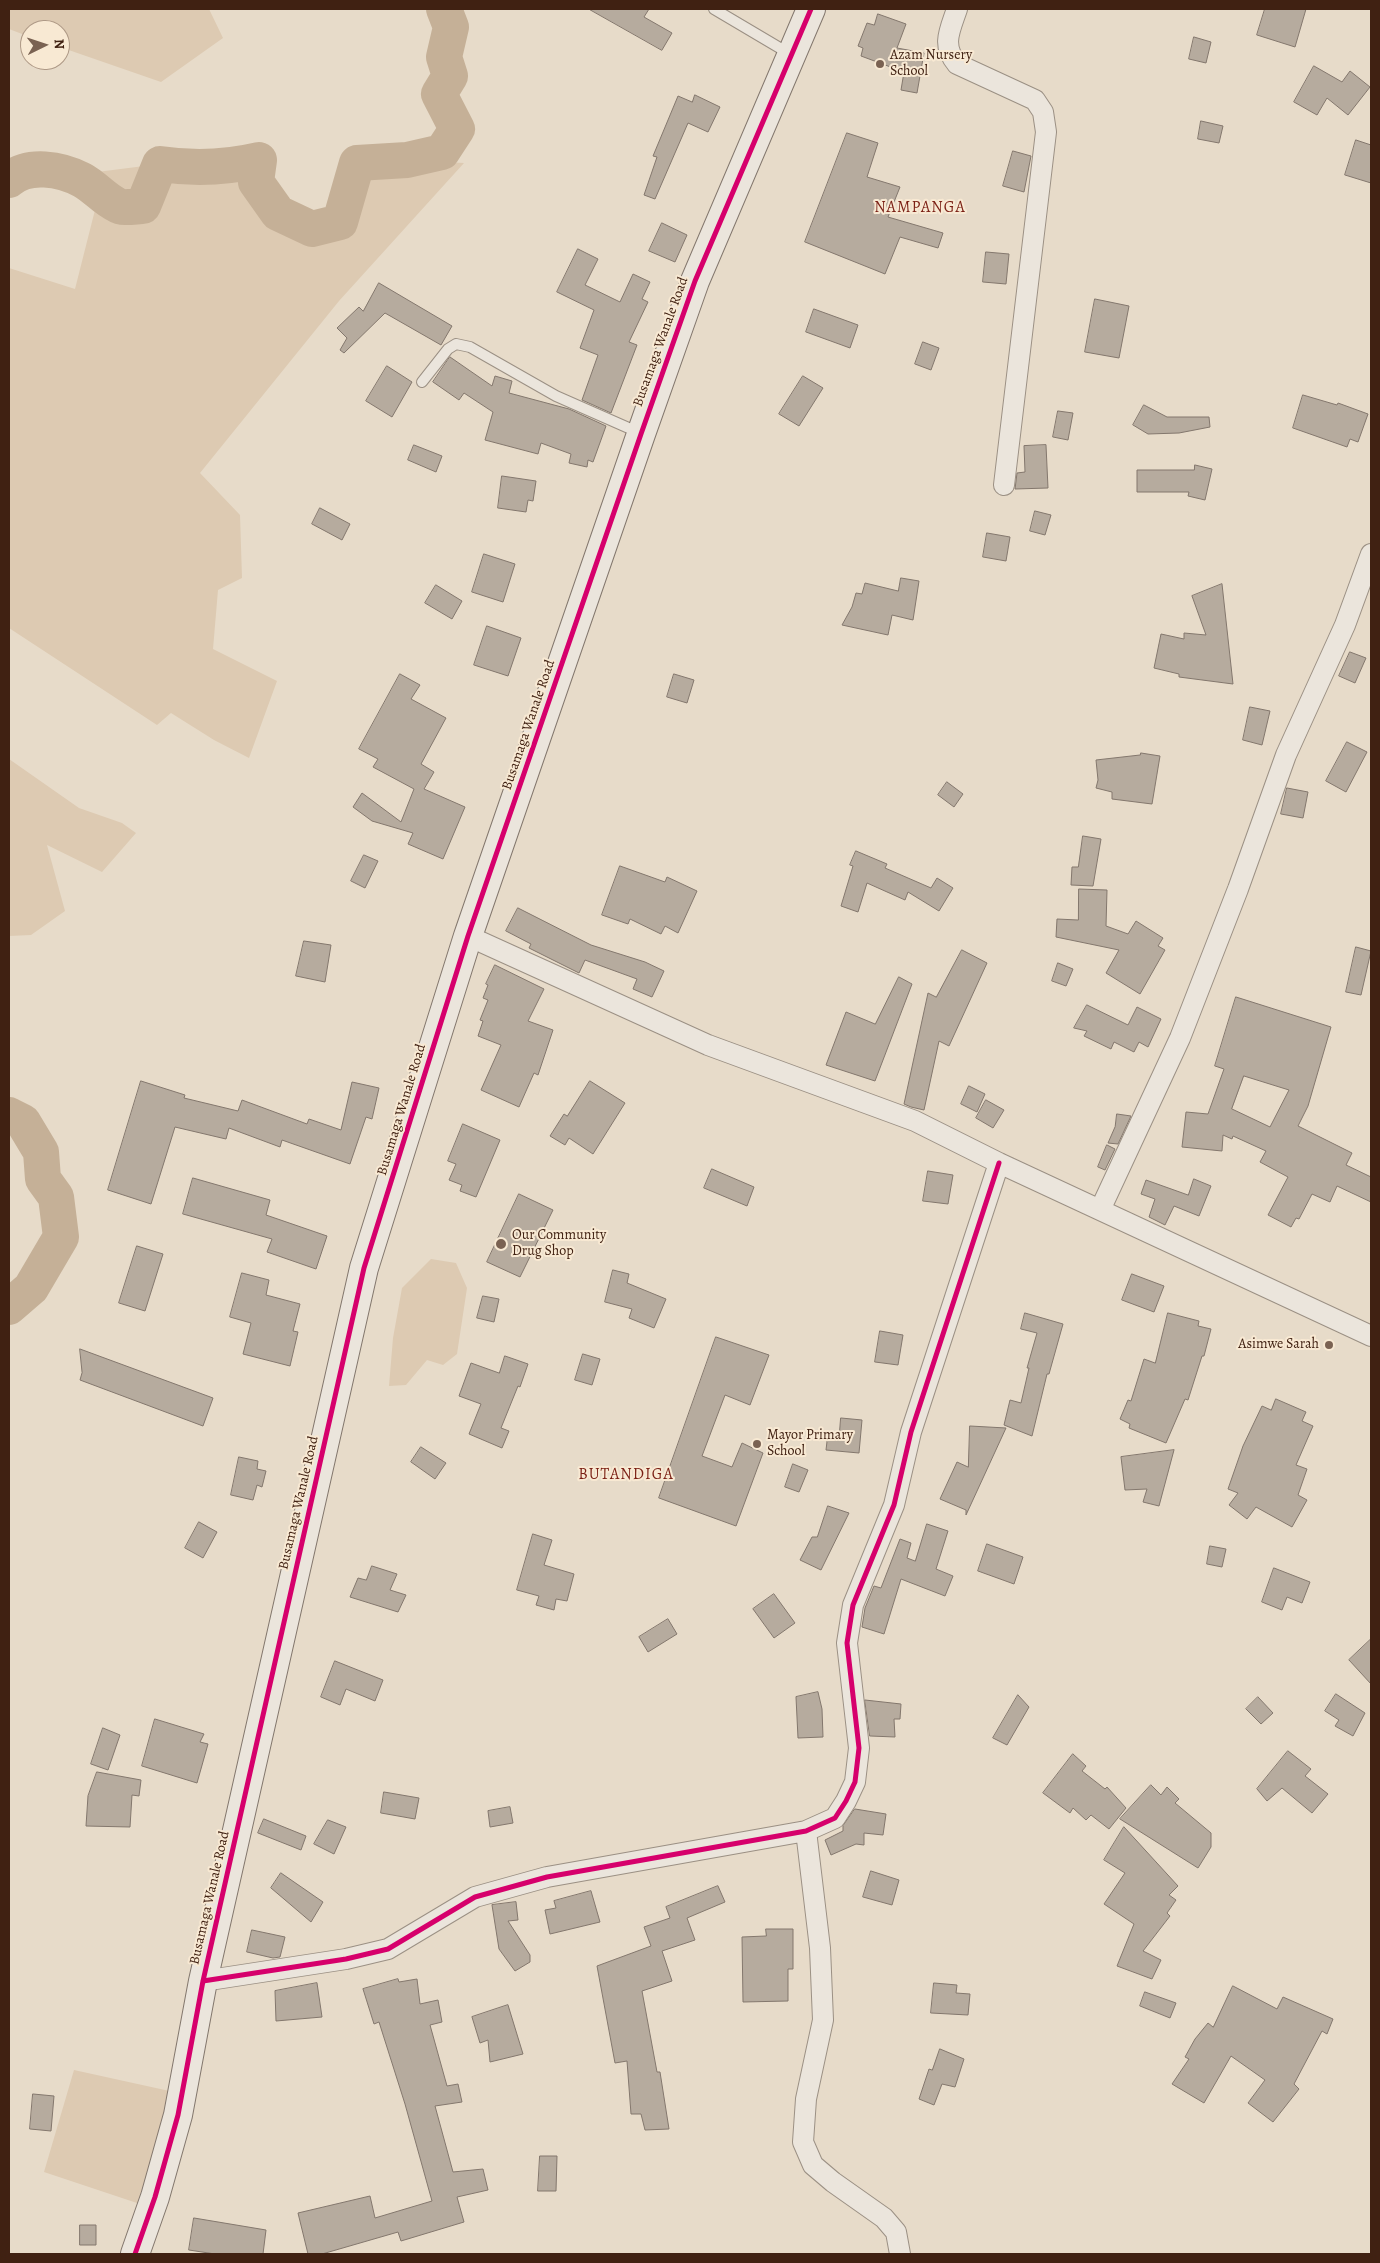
<!DOCTYPE html>
<style>
body{margin:0}
#map{position:relative;width:1380px;height:2263px;overflow:hidden;background:#e7dbc9;font-family:Alegreya,serif}
canvas{display:block}
.frame{position:absolute;inset:0;border:10px solid #402112;pointer-events:none}
.north{position:absolute;left:20px;top:20px;width:50px;height:50px;box-sizing:border-box;background:#f8e9d3;border:1px solid #ae9986;border-radius:50%;rotate:86deg;font-size:14px;font-weight:700;line-height:20px;text-align:center;color:#402112}
.north::after{content:'';display:block;margin:auto;width:18px;height:22px;background:#7a6252;clip-path:polygon(50% 0,100% 100%,50% 72%,0 100%)}
</style>
<div id="map">
<canvas width="1380" height="2263"></canvas>
<div class="frame"></div>
<div class="north">N</div>
</div>
<script>
const ctx = document.querySelector('canvas').getContext('2d');
ctx.lineJoin = 'round';
function fill(path, color) { ctx.fillStyle = color; ctx.fill(path, 'evenodd'); }
function stroke(path, color, width, dash) { ctx.strokeStyle = color; ctx.lineWidth = width; ctx.lineCap = dash ? 'butt' : 'round'; ctx.setLineDash(dash || []); ctx.stroke(path); }
function write(font, color, halo, rows, align = 'center') {
  ctx.font = font + ' Alegreya,serif'; ctx.lineWidth = 4; ctx.setLineDash([]); ctx.textBaseline = 'middle'; ctx.strokeStyle = halo; ctx.fillStyle = color; for (const [text, x, y, turn = 0] of rows) {
    ctx.save(); ctx.translate(x, y); ctx.rotate((+turn || 0) * Math.PI / 180); ctx.textAlign = isNaN(turn) ? turn : align; if (halo) ctx.strokeText(text, 0, 0); ctx.fillText(text, 0, 0); ctx.restore();
  }
}
fill(new Path2D(`
 M 9,9 L 209,9 L 223,38 L 161,82 L 60,47 L 60,30 L 30,30 L 30,37 L 9,29 Z
 M 54,155 L 97,172 L 160,164 L 190,168 L 238,165 L 259,160 L 257,182 L 278,213 L 312,229 L 340,222 L 357,163 L 407,160 L 464,163 L 339,301 L 200,473 L 240,515 L 242,578 L 218,590 L 213,649 L 277,681 L 249,758 L 214,740 L 171,713 L 157,725 L 9,628 L 9,268 L 75,289 L 96,206 L 71,182 L 32,176 L 9,198 L 9,169 Z
 M 9,759 L 79,808 L 122,823 L 136,833 L 102,872 L 47,845 L 65,911 L 31,935 L 9,936 Z
 M 431,1259 L 456,1263 L 467,1288 L 457,1354 L 443,1365 L 427,1360 L 406,1385 L 389,1386 L 393,1338 L 402,1288 Z
 M 74,2070 L 174,2092 L 140,2204 L 44,2172 Z`), '#ddcab2');
stroke(new Path2D(`
 M 9,180 C 28,163 61,169 82,180 C 95,187 104,199 117,205 C 123,209 136,206 143,206 L 160,164 C 194,169 225,168 259,160 L 256,182 L 278,213 L 312,229 L 340,222 L 357,163 L 407,160 L 442,152 L 457,129 L 439,94 L 450,76 L 444,57 L 451,27 L 444,9
 M 9,1115 L 23,1122 L 41,1152 L 43,1179 L 56,1197 L 61,1237 L 31,1288 L 9,1307`), '#c5b097', 36);
const building = new Path2D(`
 M 589,9 L 649,9 L 644,17 L 672,33 L 662,50 Z
 M 1265,9 L 1306,9 L 1295,47 L 1257,35 Z
 M 878,14 L 906,24 L 897,48 L 924,53 L 917,93 L 901,90 L 904,72 L 861,56 L 863,48 L 858,46 L 867,23 L 874,25 Z
 M 1194,37 L 1211,42 L 1206,63 L 1189,59 Z
 M 1314,66 L 1342,82 L 1350,71 L 1370,87 L 1348,115 L 1327,98 L 1317,115 L 1294,102 Z
 M 695,95 L 720,107 L 708,132 L 688,123 L 655,199 L 644,195 L 657,157 L 653,156 L 678,96 L 692,102 Z
 M 1201,121 L 1223,126 L 1219,143 L 1198,139 Z
 M 847,133 L 878,143 L 867,177 L 900,187 L 888,217 L 943,233 L 938,248 L 900,237 L 885,274 L 805,242 Z
 M 1356,140 L 1371,145 L 1371,183 L 1345,175 Z
 M 1013,151 L 1031,156 L 1024,192 L 1003,186 Z
 M 662,223 L 687,235 L 675,262 L 649,251 Z
 M 578,249 L 598,259 L 585,285 L 620,302 L 633,274 L 650,282 L 642,299 L 648,302 L 629,342 L 637,345 L 611,413 L 582,400 L 598,355 L 580,348 L 594,310 L 557,292 Z
 M 986,252 L 1009,254 L 1006,284 L 983,282 Z
 M 379,283 L 452,326 L 441,345 L 385,313 L 344,353 L 340,350 L 347,338 L 337,328 L 359,307 L 363,311 Z
 M 1095,299 L 1129,306 L 1119,358 L 1085,352 Z
 M 814,309 L 858,325 L 850,348 L 806,332 Z
 M 923,342 L 939,348 L 931,370 L 915,364 Z
 M 450,357 L 492,386 L 495,376 L 512,381 L 509,393 L 569,409 L 606,426 L 593,462 L 588,460 L 587,467 L 569,463 L 571,454 L 541,443 L 538,454 L 485,440 L 493,412 L 464,393 L 459,400 L 433,382 Z
 M 387,366 L 412,382 L 392,417 L 366,401 Z
 M 803,376 L 823,388 L 799,426 L 779,414 Z
 M 1303,395 L 1337,405 L 1338,403 L 1368,414 L 1358,442 L 1350,439 L 1347,447 L 1293,428 Z
 M 1144,405 L 1167,417 L 1209,417 L 1210,427 L 1179,433 L 1148,434 L 1133,425 Z
 M 1058,411 L 1073,413 L 1068,440 L 1053,437 Z
 M 414,445 L 442,456 L 436,472 L 408,460 Z
 M 1046,445 L 1048,488 L 1015,489 L 1017,473 L 1025,472 L 1024,446 Z
 M 1195,465 L 1212,469 L 1205,500 L 1188,496 L 1189,492 L 1137,492 L 1137,470 L 1194,470 Z
 M 502,476 L 536,481 L 533,501 L 528,500 L 526,512 L 498,508 Z
 M 320,508 L 350,524 L 342,540 L 312,524 Z
 M 1035,511 L 1051,515 L 1045,535 L 1030,531 Z
 M 987,533 L 1010,537 L 1006,561 L 983,557 Z
 M 484,554 L 515,564 L 503,602 L 472,592 Z
 M 901,578 L 919,581 L 913,620 L 892,615 L 888,635 L 842,625 L 852,607 L 856,593 L 862,594 L 865,583 L 898,591 Z
 M 1222,584 L 1233,684 L 1179,677 L 1179,674 L 1154,668 L 1161,634 L 1184,639 L 1184,633 L 1206,635 L 1192,596 Z
 M 436,585 L 462,601 L 452,619 L 425,603 Z
 M 487,626 L 521,638 L 508,676 L 474,665 Z
 M 1350,652 L 1366,658 L 1355,683 L 1339,676 Z
 M 400,674 L 420,685 L 411,699 L 446,718 L 421,764 L 434,772 L 424,789 L 465,807 L 443,859 L 408,844 L 413,833 L 372,821 L 353,807 L 362,793 L 401,822 L 414,789 L 373,767 L 378,759 L 359,749 Z
 M 674,674 L 694,680 L 687,703 L 667,697 Z
 M 1250,707 L 1270,711 L 1262,745 L 1243,740 Z
 M 1347,742 L 1367,752 L 1346,792 L 1326,781 Z
 M 1141,753 L 1160,756 L 1152,804 L 1112,799 L 1112,792 L 1096,788 L 1098,780 L 1096,760 L 1140,755 Z
 M 947,782 L 963,794 L 954,807 L 938,795 Z
 M 1287,788 L 1308,792 L 1303,818 L 1281,814 Z
 M 1083,836 L 1101,839 L 1093,886 L 1071,885 L 1072,867 L 1078,867 Z
 M 856,851 L 887,864 L 885,868 L 931,888 L 937,878 L 953,888 L 939,911 L 908,892 L 905,900 L 867,883 L 858,912 L 841,906 L 853,866 L 850,865 Z
 M 364,855 L 378,861 L 365,888 L 351,881 Z
 M 620,866 L 665,882 L 667,877 L 697,891 L 678,933 L 665,926 L 661,934 L 630,919 L 628,924 L 602,915 Z
 M 1079,889 L 1107,890 L 1106,926 L 1128,934 L 1136,921 L 1163,938 L 1158,946 L 1165,950 L 1140,994 L 1106,973 L 1119,950 L 1056,937 L 1057,919 L 1078,920 Z
 M 518,908 L 591,945 L 645,962 L 664,971 L 652,997 L 633,989 L 637,979 L 585,960 L 579,973 L 529,948 L 531,944 L 506,931 Z
 M 304,941 L 331,945 L 325,982 L 296,976 Z
 M 1356,947 L 1371,951 L 1361,995 L 1346,992 Z
 M 962,950 L 987,963 L 949,1046 L 939,1041 L 924,1110 L 911,1107 L 904,1104 L 928,993 L 936,997 Z
 M 1058,963 L 1073,969 L 1066,986 L 1052,981 Z
 M 495,965 L 544,989 L 528,1021 L 553,1030 L 538,1075 L 534,1073 L 519,1107 L 481,1090 L 501,1045 L 478,1036 L 483,1021 L 480,1020 L 488,1000 L 483,998 L 488,985 L 486,984 Z
 M 899,977 L 912,984 L 875,1081 L 826,1065 L 846,1012 L 875,1024 Z
 M 1236,997 L 1331,1027 L 1308,1106 L 1298,1126 L 1352,1153 L 1346,1165 L 1371,1177 L 1371,1202 L 1337,1186 L 1330,1202 L 1312,1194 L 1299,1219 L 1296,1218 L 1291,1227 L 1268,1215 L 1288,1177 L 1260,1162 L 1266,1151 L 1233,1136 L 1232,1139 L 1223,1135 L 1222,1151 L 1182,1147 L 1186,1112 L 1208,1114 L 1224,1069 L 1215,1066 ZM 1244,1076 L 1289,1090 L 1270,1127 L 1232,1109 Z
 M 1087,1005 L 1128,1025 L 1137,1007 L 1161,1019 L 1148,1047 L 1139,1042 L 1134,1052 L 1114,1042 L 1111,1049 L 1084,1036 L 1087,1031 L 1074,1028 Z
 M 141,1081 L 185,1095 L 184,1098 L 238,1111 L 242,1100 L 307,1124 L 309,1119 L 341,1130 L 352,1082 L 379,1088 L 372,1119 L 366,1117 L 350,1164 L 282,1140 L 280,1147 L 229,1128 L 226,1139 L 175,1127 L 151,1204 L 108,1190 Z
 M 590,1081 L 625,1103 L 593,1154 L 569,1138 L 565,1145 L 550,1136 L 564,1114 L 567,1116 Z
 M 969,1086 L 985,1094 L 977,1112 L 961,1104 Z
 M 986,1100 L 1004,1110 L 993,1128 L 976,1118 Z
 M 1117,1114 L 1131,1116 L 1118,1144 L 1108,1143 L 1115,1127 Z
 M 463,1124 L 500,1140 L 476,1197 L 460,1191 L 462,1185 L 449,1180 L 456,1164 L 448,1161 Z
 M 1107,1145 L 1115,1149 L 1105,1170 L 1098,1167 Z
 M 712,1169 L 754,1187 L 747,1206 L 704,1188 Z
 M 928,1171 L 953,1175 L 948,1204 L 923,1201 Z
 M 193,1178 L 270,1200 L 266,1215 L 327,1236 L 316,1269 L 267,1252 L 272,1239 L 183,1214 Z
 M 1194,1179 L 1211,1186 L 1199,1216 L 1174,1206 L 1165,1225 L 1149,1217 L 1155,1199 L 1141,1194 L 1146,1180 L 1188,1195 Z
 M 519,1194 L 553,1210 L 520,1277 L 487,1262 Z
 M 137,1246 L 163,1254 L 145,1311 L 119,1303 Z
 M 613,1270 L 629,1274 L 627,1283 L 666,1299 L 654,1328 L 629,1318 L 632,1309 L 605,1302 Z
 M 242,1273 L 269,1280 L 266,1295 L 300,1304 L 293,1331 L 298,1332 L 290,1366 L 243,1354 L 251,1323 L 230,1317 Z
 M 1132,1274 L 1164,1286 L 1154,1312 L 1122,1300 Z
 M 483,1296 L 499,1299 L 494,1322 L 477,1318 Z
 M 1025,1313 L 1063,1324 L 1049,1374 L 1047,1374 L 1032,1436 L 1004,1425 L 1010,1400 L 1021,1403 L 1029,1368 L 1027,1368 L 1037,1333 L 1021,1329 Z
 M 1168,1313 L 1199,1321 L 1198,1326 L 1211,1329 L 1204,1356 L 1202,1356 L 1188,1400 L 1185,1399 L 1166,1443 L 1129,1428 L 1130,1424 L 1120,1419 L 1128,1400 L 1131,1401 L 1144,1359 L 1155,1363 Z
 M 880,1331 L 903,1335 L 898,1365 L 875,1362 Z
 M 716,1337 L 769,1355 L 750,1405 L 725,1395 L 702,1456 L 732,1467 L 742,1443 L 763,1453 L 736,1526 L 659,1498 Z
 M 80,1349 L 213,1398 L 203,1426 L 80,1380 L 82,1373 Z
 M 583,1354 L 600,1359 L 592,1385 L 575,1380 Z
 M 505,1356 L 528,1364 L 520,1387 L 518,1386 L 501,1428 L 509,1431 L 502,1448 L 469,1434 L 481,1404 L 459,1396 L 471,1363 L 499,1373 Z
 M 1276,1399 L 1306,1412 L 1302,1421 L 1313,1426 L 1296,1465 L 1307,1469 L 1298,1495 L 1307,1500 L 1292,1527 L 1256,1507 L 1247,1519 L 1229,1505 L 1238,1493 L 1228,1489 L 1243,1446 L 1262,1406 L 1271,1410 Z
 M 841,1418 L 862,1420 L 859,1453 L 826,1450 L 828,1433 L 839,1434 Z
 M 970,1426 L 1006,1428 L 966,1515 L 966,1510 L 940,1499 L 957,1462 L 968,1467 Z
 M 421,1447 L 446,1463 L 435,1479 L 411,1462 Z
 M 1174,1450 L 1159,1506 L 1143,1502 L 1147,1489 L 1125,1490 L 1121,1457 Z
 M 239,1457 L 258,1461 L 257,1469 L 266,1471 L 262,1487 L 257,1485 L 253,1500 L 231,1495 Z
 M 793,1464 L 808,1470 L 799,1492 L 785,1487 Z
 M 828,1506 L 849,1513 L 821,1570 L 800,1560 L 812,1537 L 817,1537 Z
 M 199,1522 L 217,1532 L 203,1558 L 185,1548 Z
 M 927,1524 L 948,1531 L 936,1569 L 953,1576 L 945,1596 L 901,1579 L 884,1634 L 862,1627 L 865,1608 L 874,1586 L 881,1588 L 900,1539 L 911,1543 L 907,1558 L 915,1561 Z
 M 533,1534 L 552,1540 L 544,1565 L 574,1574 L 567,1601 L 556,1599 L 554,1610 L 536,1605 L 539,1596 L 517,1590 Z
 M 987,1544 L 1023,1557 L 1014,1584 L 978,1571 Z
 M 1210,1546 L 1226,1549 L 1222,1567 L 1207,1564 Z
 M 372,1566 L 397,1574 L 390,1590 L 406,1595 L 398,1612 L 350,1597 L 358,1578 L 366,1580 Z
 M 1274,1568 L 1310,1582 L 1302,1603 L 1287,1597 L 1282,1610 L 1262,1602 Z
 M 774,1594 L 795,1623 L 774,1638 L 753,1609 Z
 M 668,1619 L 677,1634 L 648,1652 L 639,1637 Z
 M 1371,1639 L 1371,1684 L 1349,1660 Z
 M 335,1661 L 383,1680 L 375,1701 L 346,1689 L 340,1705 L 321,1697 Z
 M 818,1692 L 822,1709 L 823,1737 L 798,1738 L 796,1697 Z
 M 1336,1694 L 1365,1713 L 1353,1736 L 1335,1726 L 1339,1720 L 1325,1711 Z
 M 1018,1695 L 1029,1707 L 1007,1745 L 993,1738 Z
 M 1258,1697 L 1273,1713 L 1261,1724 L 1246,1709 Z
 M 865,1700 L 901,1704 L 900,1719 L 894,1719 L 895,1737 L 870,1736 Z
 M 155,1719 L 204,1734 L 200,1742 L 208,1744 L 197,1783 L 142,1766 Z
 M 103,1728 L 120,1735 L 108,1770 L 91,1764 Z
 M 1288,1751 L 1311,1769 L 1305,1776 L 1328,1794 L 1312,1813 L 1282,1788 L 1267,1801 L 1257,1789 Z
 M 1073,1754 L 1086,1766 L 1082,1771 L 1105,1789 L 1107,1787 L 1126,1808 L 1109,1829 L 1091,1815 L 1086,1820 L 1073,1808 L 1070,1813 L 1043,1793 Z
 M 97,1772 L 141,1780 L 139,1796 L 132,1795 L 130,1827 L 86,1826 L 88,1796 Z
 M 1151,1785 L 1161,1795 L 1167,1787 L 1179,1799 L 1175,1803 L 1211,1833 L 1211,1847 L 1198,1868 L 1120,1819 Z
 M 384,1792 L 419,1798 L 415,1819 L 381,1813 Z
 M 510,1807 L 513,1823 L 490,1827 L 488,1811 Z
 M 855,1809 L 886,1814 L 883,1835 L 864,1833 L 864,1845 L 856,1844 L 831,1855 L 825,1840 L 843,1831 L 843,1826 Z
 M 264,1819 L 306,1836 L 301,1850 L 258,1833 Z
 M 328,1820 L 346,1827 L 334,1854 L 314,1844 Z
 M 1124,1827 L 1178,1886 L 1169,1895 L 1176,1900 L 1167,1913 L 1170,1916 L 1143,1951 L 1161,1960 L 1152,1979 L 1117,1966 L 1134,1924 L 1104,1904 L 1125,1873 L 1104,1860 Z
 M 871,1871 L 899,1880 L 892,1905 L 863,1897 Z
 M 281,1873 L 323,1902 L 311,1922 L 271,1888 Z
 M 718,1886 L 725,1902 L 687,1918 L 695,1940 L 662,1951 L 672,1981 L 642,1991 L 657,2072 L 660,2072 L 669,2129 L 645,2130 L 641,2114 L 631,2114 L 627,2061 L 615,2063 L 597,1966 L 651,1946 L 644,1927 L 670,1918 L 666,1907 Z
 M 591,1891 L 600,1922 L 550,1934 L 545,1910 L 556,1908 L 554,1901 Z
 M 516,1902 L 518,1920 L 508,1921 L 530,1955 L 530,1962 L 515,1971 L 499,1949 L 492,1905 Z
 M 766,1929 L 793,1929 L 793,1969 L 788,1969 L 788,2001 L 743,2002 L 742,1937 L 766,1936 Z
 M 252,1930 L 285,1937 L 280,1957 L 273,1958 L 247,1952 Z
 M 398,1979 L 399,1982 L 417,1979 L 420,2004 L 438,2000 L 442,2022 L 430,2025 L 447,2086 L 458,2084 L 462,2102 L 435,2106 L 453,2172 L 483,2169 L 488,2190 L 457,2197 L 464,2222 L 401,2241 L 398,2232 L 322,2254 L 308,2254 L 298,2213 L 370,2196 L 375,2218 L 432,2201 L 405,2104 L 379,2022 L 374,2024 L 363,1989 Z
 M 317,1983 L 322,2017 L 276,2021 L 275,1991 Z
 M 934,1983 L 957,1985 L 956,1993 L 970,1994 L 968,2015 L 931,2013 Z
 M 1233,1986 L 1277,2009 L 1283,1997 L 1333,2019 L 1327,2034 L 1322,2031 L 1294,2084 L 1299,2089 L 1273,2122 L 1248,2103 L 1265,2080 L 1231,2056 L 1204,2103 L 1172,2084 L 1189,2059 L 1185,2057 L 1195,2039 L 1208,2023 L 1213,2027 Z
 M 1145,1992 L 1176,2003 L 1170,2018 L 1140,2006 Z
 M 508,2005 L 523,2054 L 490,2062 L 488,2040 L 480,2043 L 472,2017 Z
 M 940,2049 L 964,2059 L 955,2087 L 942,2084 L 934,2105 L 919,2099 L 929,2069 L 932,2070 Z
 M 33,2094 L 54,2096 L 51,2131 L 30,2129 Z
 M 540,2156 L 557,2156 L 556,2191 L 538,2191 Z
 M 194,2218 L 266,2230 L 263,2254 L 215,2254 L 189,2250 Z
 M 80,2225 L 96,2225 L 96,2245 L 80,2245 Z`);
fill(building, '#b6ab9e');
stroke(building, '#83776d', 1);
const lane = new Path2D(`
 M 714,9 L 790,54
 M 422,382 L 448,349 L 456,344 L 470,347 L 556,396 L 640,433`);
const street = new Path2D(`
 M 957,9 C 950,30 941,45 957,64 L 1035,100 L 1043,112 L 1046,132 L 1004,485
 M 468,936 L 708,1045 L 915,1121 L 999,1163 L 1371,1336
 M 1100,1210 L 1180,1038 L 1238,889 L 1286,755 L 1345,625 L 1371,554
 M 806,1831 L 820,1948 L 823,2020 L 806,2099 L 803,2142 L 813,2165 L 833,2182 L 884,2218 L 896,2232 L 900,2254
 M 203,1981 L 346,1959 L 388,1949 L 475,1897 L 547,1877 L 806,1831 L 835,1818 L 846,1801 L 855,1782 L 859,1748 L 847,1643 L 853,1605 L 894,1505 L 911,1432 L 999,1163`);
const secondary = new Path2D(`
 M 135,2254 L 155,2197 L 178,2115 L 203,1981 L 364,1268 L 468,936 L 641,434 L 695,281 L 811,9`);
stroke(lane, '#9b9084', 12);
stroke(street, '#9b9084', 22);
stroke(secondary, '#83776d', 30);
stroke(lane, '#ebe5dc', 10);
stroke(street, '#ebe5dc', 20);
stroke(secondary, '#ebe5dc', 28);
stroke(new Path2D(`
 M 203,1981 L 346,1959 L 388,1949 L 475,1897 L 547,1877 L 806,1831 L 835,1818 L 846,1801 L 855,1782 L 859,1748 L 847,1643 L 853,1605 L 894,1505 L 911,1432 L 999,1163
 M 135,2254 L 155,2197 L 178,2115 L 203,1981 L 364,1268 L 468,936 L 641,434 L 695,281 L 811,9`), '#d6006c', 5);
for (const [x, y, r, color] of [
 [880,64,5,"#7a6252"],
 [501,1244,6,"#7a6252"],
 [1329,1345,5,"#7a6252"],
 [757,1444,5,"#7a6252"]
]) { const dot = new Path2D(); dot.arc(x, y, r, 0, 2 * Math.PI); ctx.fillStyle = color; ctx.fill(dot); stroke(dot, '#f8e9d3', 2); }
write('14px', '#402112', '#f8e9d3', [
 ["Azam Nursery",890,56],
 ["School",890,72],
 ["Our Community",512,1236],
 ["Drug Shop",512,1252],
 ["Asimwe Sarah",1319,1345,"right"],
 ["Mayor Primary",767,1436],
 ["School",767,1452]
], 'left');
write('14px', '#402112', '#f8e9d3', [
 ["Busamaga Wanale Road",661,342,-70],
 ["Busamaga Wanale Road",529,725,-71],
 ["Busamaga Wanale Road",402,1110,-73],
 ["Busamaga Wanale Road",299,1503,-77],
 ["Busamaga Wanale Road",210,1898,-77]
]);
ctx.letterSpacing = '1px';
write('16px', '#7a1f14', '#f8e9d3', [
 ["NAMPANGA",920,208],
 ["BUTANDIGA",626,1475]
]);
ctx.letterSpacing = '0px';
</script>
